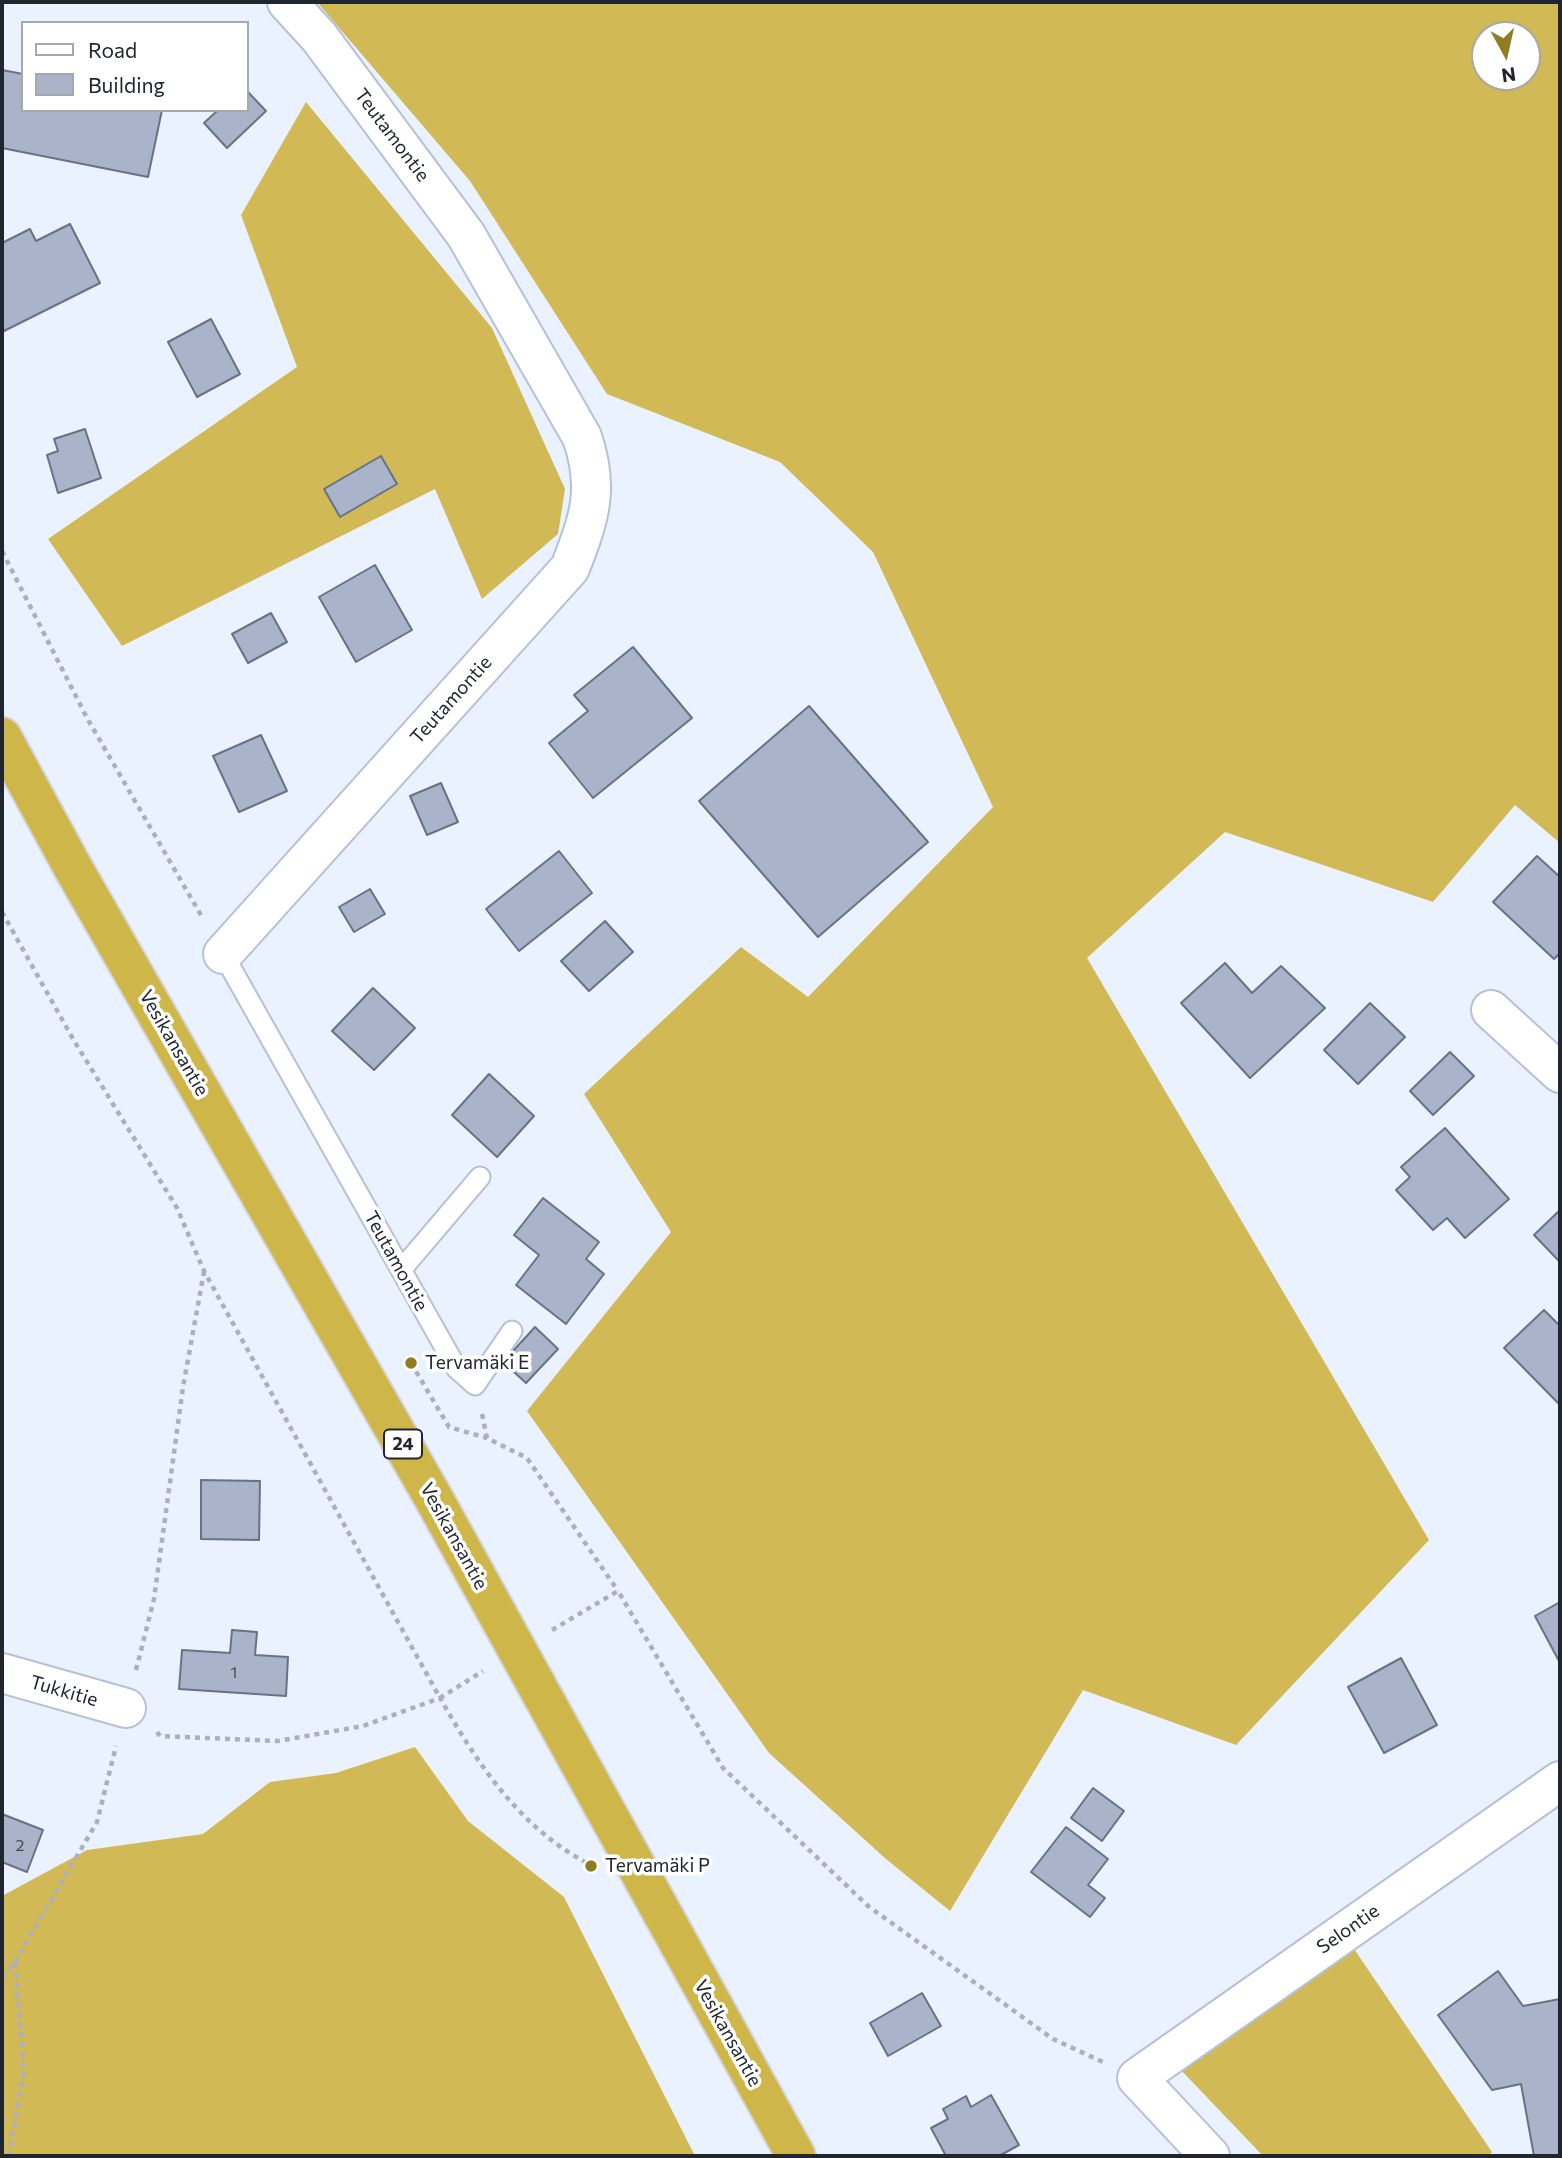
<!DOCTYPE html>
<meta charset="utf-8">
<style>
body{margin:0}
#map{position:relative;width:1562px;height:2158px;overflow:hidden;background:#eaf1ff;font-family:Commissioner,sans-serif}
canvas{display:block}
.frame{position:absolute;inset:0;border:4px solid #21252e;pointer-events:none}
.legend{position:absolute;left:21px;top:21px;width:228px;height:91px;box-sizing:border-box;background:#fff;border:2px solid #a6a8ab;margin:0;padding:9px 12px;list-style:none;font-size:21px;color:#21252e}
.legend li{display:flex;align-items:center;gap:14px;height:35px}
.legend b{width:35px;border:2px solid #a6a8ab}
.north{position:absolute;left:1471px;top:21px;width:70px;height:70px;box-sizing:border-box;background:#fff;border:2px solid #a6a8ab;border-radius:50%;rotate:172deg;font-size:19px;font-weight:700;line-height:28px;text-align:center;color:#21252e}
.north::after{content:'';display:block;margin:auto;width:24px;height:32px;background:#907c22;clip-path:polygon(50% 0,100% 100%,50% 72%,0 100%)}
</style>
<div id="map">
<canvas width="1562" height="2158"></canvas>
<div class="frame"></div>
<ul class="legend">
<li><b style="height:9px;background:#fff"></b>Road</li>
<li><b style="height:19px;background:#a9b3c9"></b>Building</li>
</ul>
<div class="north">N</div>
</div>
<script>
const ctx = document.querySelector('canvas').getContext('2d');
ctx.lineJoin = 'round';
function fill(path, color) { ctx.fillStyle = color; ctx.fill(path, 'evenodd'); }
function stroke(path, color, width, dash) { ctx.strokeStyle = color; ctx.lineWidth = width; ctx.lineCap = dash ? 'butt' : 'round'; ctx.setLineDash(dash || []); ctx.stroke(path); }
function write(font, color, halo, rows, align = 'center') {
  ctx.font = font + ' Commissioner,sans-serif'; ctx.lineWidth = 7; ctx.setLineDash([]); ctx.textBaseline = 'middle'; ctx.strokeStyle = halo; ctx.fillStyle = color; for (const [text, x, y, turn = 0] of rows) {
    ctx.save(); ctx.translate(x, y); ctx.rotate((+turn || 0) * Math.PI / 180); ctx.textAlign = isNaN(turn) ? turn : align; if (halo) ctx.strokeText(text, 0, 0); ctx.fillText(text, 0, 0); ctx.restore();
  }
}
fill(new Path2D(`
 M 317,2 L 1560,2 L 1560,843 L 1515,805 L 1433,902 L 1225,832 L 1087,958 L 1429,1540 L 1236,1745 L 1083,1690 L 950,1911 L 886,1859 L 769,1753 L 527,1411 L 671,1232 L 584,1094 L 741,947 L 808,997 L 993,807 L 873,552 L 780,462 L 607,394 L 470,181 ZM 1485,35 L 1527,35 L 1527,77 L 1485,77 Z
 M 306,102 L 492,328 L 565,489 L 558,534 L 482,599 L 435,489 L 122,646 L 48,539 L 297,367 L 241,215 Z
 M 415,1747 L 468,1821 L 564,1897 L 695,2156 L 2,2156 L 2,1896 L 87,1850 L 203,1834 L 270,1782 L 336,1773 Z
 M 1352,1946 L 1492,2152 L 1488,2156 L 1263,2156 L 1180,2069 Z`), '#d1b956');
const building = new Path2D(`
 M 2,70 L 23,74 L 23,110 L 162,110 L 148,177 L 2,148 Z
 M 247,91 L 266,111 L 227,148 L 204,123 L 218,110 L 247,110 Z
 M 70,224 L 100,283 L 2,332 L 2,243 L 30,229 L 36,241 Z
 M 211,319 L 240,374 L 197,397 L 168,342 Z
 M 85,429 L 101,478 L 58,493 L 47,455 L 58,451 L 54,439 Z
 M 381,456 L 397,484 L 340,517 L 324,489 Z
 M 375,565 L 412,630 L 356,662 L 319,597 Z
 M 271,613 L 287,642 L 248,663 L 232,634 Z
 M 633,647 L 692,718 L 593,798 L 549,743 L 588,711 L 574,695 Z
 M 809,706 L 928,842 L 818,937 L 699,801 Z
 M 261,735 L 287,791 L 239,812 L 213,756 Z
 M 441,783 L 458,822 L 427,835 L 410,796 Z
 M 559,851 L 592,893 L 519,951 L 486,909 Z
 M 1537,856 L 1560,877 L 1560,953 L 1554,959 L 1493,902 Z
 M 370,889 L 385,914 L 354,932 L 339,907 Z
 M 605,921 L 633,952 L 589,991 L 561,961 Z
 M 1225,963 L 1252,993 L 1281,966 L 1325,1008 L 1250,1078 L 1181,1003 Z
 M 373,988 L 415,1028 L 374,1070 L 332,1031 Z
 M 1370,1003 L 1405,1037 L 1358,1084 L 1324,1050 Z
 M 1450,1052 L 1474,1076 L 1433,1115 L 1410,1091 Z
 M 489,1074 L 534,1116 L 497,1157 L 452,1115 Z
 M 1445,1128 L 1509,1199 L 1465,1238 L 1447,1218 L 1433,1230 L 1396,1190 L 1410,1177 L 1401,1167 Z
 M 543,1198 L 599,1242 L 586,1259 L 604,1274 L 566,1324 L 516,1285 L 539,1255 L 514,1235 Z
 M 1560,1210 L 1560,1262 L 1534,1235 Z
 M 1544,1310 L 1560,1326 L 1560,1400 L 1558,1403 L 1504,1348 Z
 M 535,1327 L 558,1349 L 526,1383 L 503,1362 Z
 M 201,1480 L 260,1481 L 259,1540 L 201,1539 Z
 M 1560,1602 L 1560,1663 L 1535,1616 Z
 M 232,1630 L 257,1632 L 255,1655 L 288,1657 L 286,1696 L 179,1689 L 182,1650 L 230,1653 Z
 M 1401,1658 L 1437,1725 L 1384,1753 L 1348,1687 Z
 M 1093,1788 L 1124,1811 L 1102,1841 L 1071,1818 Z
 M 2,1814 L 43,1830 L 27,1872 L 2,1862 Z
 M 1066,1827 L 1108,1859 L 1088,1885 L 1105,1898 L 1090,1917 L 1031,1872 Z
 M 1498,1971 L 1523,2006 L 1560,1999 L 1560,2156 L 1534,2156 L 1521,2084 L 1492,2090 L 1438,2015 Z
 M 922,1993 L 941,2026 L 888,2056 L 870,2023 Z
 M 991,2095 L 1019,2145 L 999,2156 L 946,2156 L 931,2128 L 948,2119 L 943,2109 L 966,2096 L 971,2107 Z`);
fill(building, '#a9b3c9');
stroke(building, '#687286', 2);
const service = new Path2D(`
 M 223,954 L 457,1369 L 475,1385 L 512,1331
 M 401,1270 L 480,1177`);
const minor = new Path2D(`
 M 223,954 L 570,568 C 589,519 600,489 582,437 L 466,235 L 319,37 L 287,2
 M 1491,1010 L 1560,1073
 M 2,1673 L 126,1708
 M 1210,2156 L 1137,2078 L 1560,1781`);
const trunk = new Path2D(`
 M 2,737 L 72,866 L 434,1499 L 796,2156`);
stroke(service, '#b6c1d7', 23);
stroke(minor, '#b6c1d7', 42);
stroke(trunk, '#d3d3d5', 42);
stroke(new Path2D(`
 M 2,551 L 87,718 L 202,917
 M 2,912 L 73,1039 L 177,1208 L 204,1271 L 440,1698 L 483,1671
 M 411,1363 L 449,1427 L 487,1438
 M 482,1414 L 487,1438 L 527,1458 L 618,1591
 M 552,1630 L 618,1591 L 723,1768 L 868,1906 L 1053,2039 L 1103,2062
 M 136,1670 L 154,1599 L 183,1387 L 204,1272
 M 157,1732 L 160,1736 L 278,1741 L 363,1726 L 440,1698 C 477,1763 519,1827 587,1863
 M 2,1977 L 15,1962 L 97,1822 L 116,1746
 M 9,2156 L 24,2070 L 15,1962`), '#aab0bc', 4.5, [5, 5]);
stroke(service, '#fff', 19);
stroke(minor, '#fff', 38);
stroke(trunk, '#ceb748', 38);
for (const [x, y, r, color] of [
 [411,1363,7,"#907c22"],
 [591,1866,7,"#907c22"]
]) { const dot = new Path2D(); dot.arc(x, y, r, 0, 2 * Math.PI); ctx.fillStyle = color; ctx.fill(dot); stroke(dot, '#fff', 2.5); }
write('16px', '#434855', null, [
 ["1",234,1673],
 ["2",20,1846]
]);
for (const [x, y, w] of [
 [403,1444,38]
]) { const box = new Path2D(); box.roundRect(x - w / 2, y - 14.5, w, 29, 5); ctx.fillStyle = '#fff'; ctx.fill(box); stroke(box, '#21252e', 2); }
write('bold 18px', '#21252e', null, [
 ["24",403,1444]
]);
write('19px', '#21252e', '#fff', [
 ["Teutamontie",392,135,53],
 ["Teutamontie",451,700,-48],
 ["Vesikansantie",174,1043,60],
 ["Teutamontie",396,1261,61],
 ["Vesikansantie",454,1536,61],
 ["Tukkitie",64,1691,16],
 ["Selontie",1348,1929,-35],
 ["Vesikansantie",728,2033,61]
]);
write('19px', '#21252e', '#fff', [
 ["Tervamäki E",425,1363],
 ["Tervamäki P",605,1866]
], 'left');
</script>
